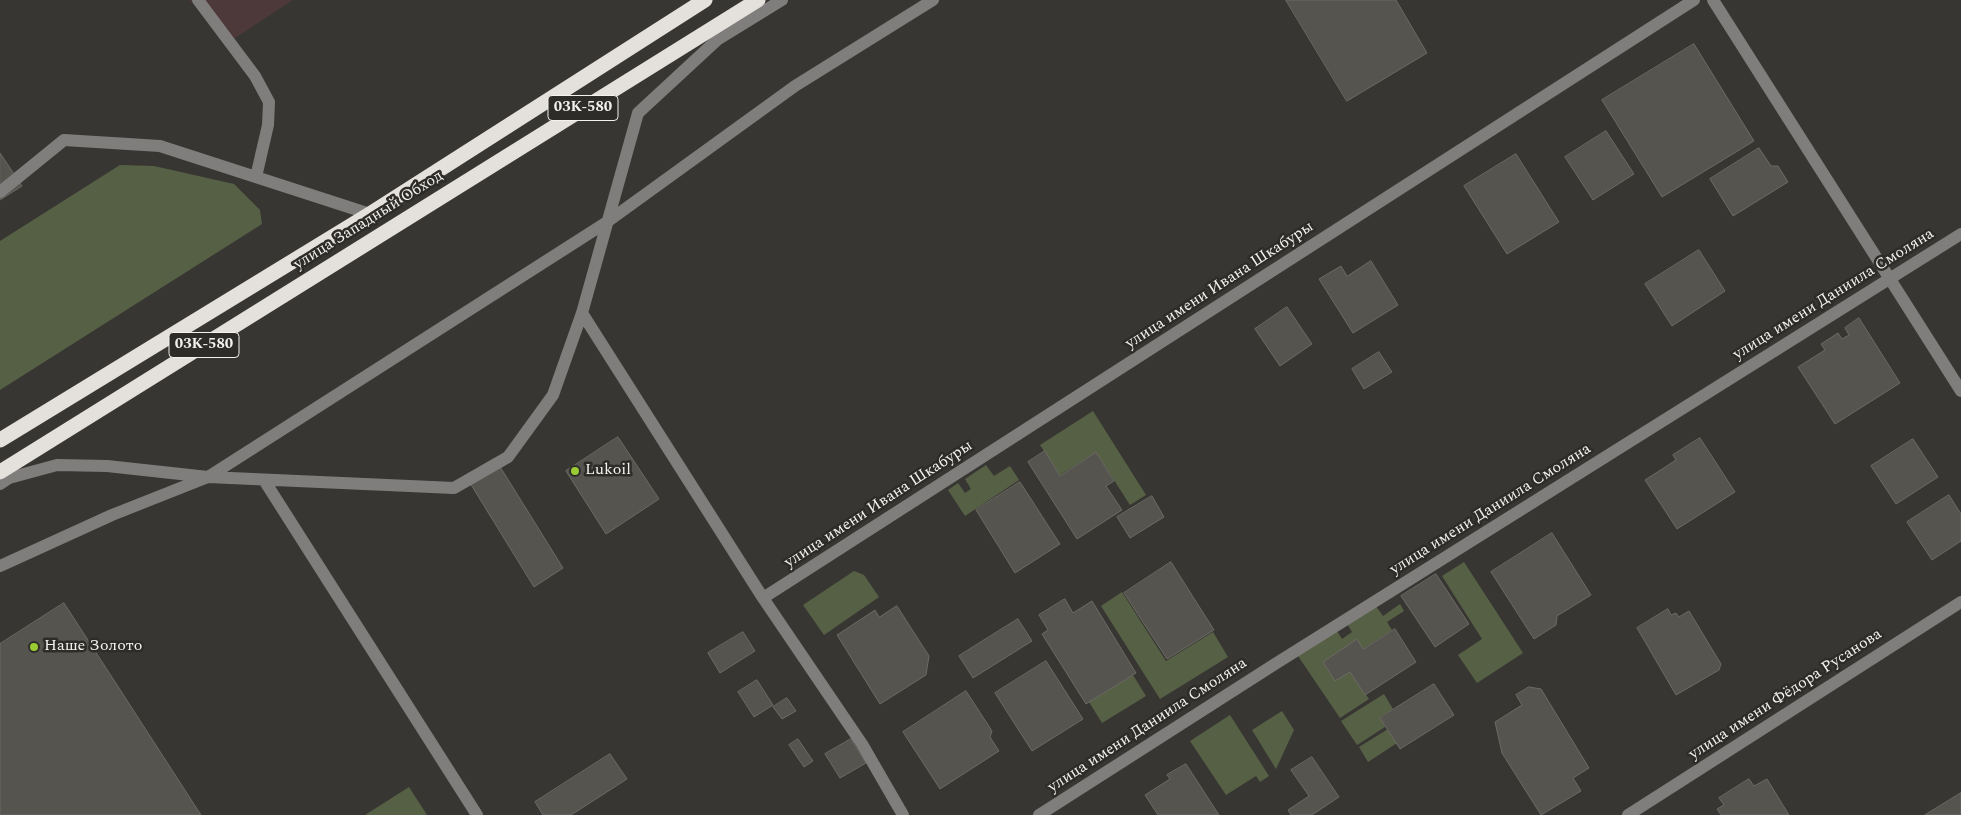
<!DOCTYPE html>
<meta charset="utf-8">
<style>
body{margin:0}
canvas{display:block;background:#373632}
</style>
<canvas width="1961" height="815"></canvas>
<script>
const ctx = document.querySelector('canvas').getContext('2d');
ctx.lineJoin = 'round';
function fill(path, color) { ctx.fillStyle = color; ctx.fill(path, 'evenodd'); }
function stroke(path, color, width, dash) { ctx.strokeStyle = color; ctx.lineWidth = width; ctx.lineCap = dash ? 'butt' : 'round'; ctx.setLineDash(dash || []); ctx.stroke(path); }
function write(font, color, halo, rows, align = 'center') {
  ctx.font = font + ' Spectral,serif'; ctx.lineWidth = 5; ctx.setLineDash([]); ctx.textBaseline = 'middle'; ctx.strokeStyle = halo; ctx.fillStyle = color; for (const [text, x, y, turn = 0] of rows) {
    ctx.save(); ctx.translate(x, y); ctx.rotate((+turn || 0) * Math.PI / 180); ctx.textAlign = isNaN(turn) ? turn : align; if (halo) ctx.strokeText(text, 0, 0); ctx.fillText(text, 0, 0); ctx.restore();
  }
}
fill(new Path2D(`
 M 189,0 L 293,0 L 232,40 Z`), '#4d383a');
fill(new Path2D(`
 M 120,165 L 154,166 L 234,184 L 260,210 L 262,224 L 0,390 L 0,241 Z
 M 1093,411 L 1146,495 L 1130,505 L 1096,452 L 1060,475 L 1040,445 Z
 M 986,465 L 994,476 L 1010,466 L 1019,480 L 965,516 L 948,490 L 958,483 L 965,493 L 971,489 L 965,479 Z
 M 1464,562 L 1523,653 L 1477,683 L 1458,655 L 1482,639 L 1442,576 Z
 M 854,571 L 864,575 L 879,597 L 824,635 L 803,605 Z
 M 1122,592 L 1166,661 L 1213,632 L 1228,657 L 1160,699 L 1101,606 Z
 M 1400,604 L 1404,611 L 1387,622 L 1392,630 L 1363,649 L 1357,640 L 1350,670 L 1369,699 L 1340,718 L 1298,656 L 1337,631 L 1342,639 L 1352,632 L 1347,624 L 1375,605 L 1383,616 Z
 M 1133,675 L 1146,696 L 1102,723 L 1089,702 Z
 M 1384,694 L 1393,709 L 1380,717 L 1385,727 L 1357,745 L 1341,721 Z
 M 1282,711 L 1294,730 L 1276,769 L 1252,730 Z
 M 1230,715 L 1269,776 L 1260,782 L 1256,776 L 1226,795 L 1190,741 Z
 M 1388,729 L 1397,743 L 1368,762 L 1359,747 Z
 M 409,787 L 427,815 L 365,815 Z`), '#566045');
const building = new Path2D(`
 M 1286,0 L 1396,0 L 1427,53 L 1347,101 Z
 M 1694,44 L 1754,141 L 1662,197 L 1602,100 Z
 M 1606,131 L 1634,174 L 1593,200 L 1565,157 Z
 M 1759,148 L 1771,166 L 1778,166 L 1788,182 L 1733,216 L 1710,179 Z
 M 0,153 L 22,186 L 0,200 Z
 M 1516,154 L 1559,222 L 1507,254 L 1464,186 Z
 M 1699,250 L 1725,291 L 1672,326 L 1645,284 Z
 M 1371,261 L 1398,305 L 1353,333 L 1319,279 L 1341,266 L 1347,276 Z
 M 1287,307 L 1312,344 L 1280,366 L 1255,329 Z
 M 1859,318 L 1900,383 L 1835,424 L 1798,367 L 1825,350 L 1821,344 L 1838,333 L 1842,339 L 1849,335 L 1845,328 Z
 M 1379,352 L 1392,372 L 1364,389 L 1352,369 Z
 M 618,437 L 659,499 L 606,534 L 566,471 Z
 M 1700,438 L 1735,492 L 1677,529 L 1645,480 L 1676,460 L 1673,455 Z
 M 1913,439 L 1938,477 L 1896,504 L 1871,466 Z
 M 1045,451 L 1060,476 L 1096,452 L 1114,481 L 1106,486 L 1122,510 L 1077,539 L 1028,462 Z
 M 499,465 L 563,568 L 534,587 L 470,483 Z
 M 1020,482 L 1060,544 L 1015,573 L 976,510 Z
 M 1949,495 L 1961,514 L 1961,541 L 1932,560 L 1907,522 Z
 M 1152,496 L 1164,517 L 1130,538 L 1117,517 Z
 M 1552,533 L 1591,595 L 1557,616 L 1556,625 L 1534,639 L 1491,572 Z
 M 1171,562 L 1214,630 L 1167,659 L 1124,593 Z
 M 1436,574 L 1469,624 L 1435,647 L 1401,596 Z
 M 1065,599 L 1073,613 L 1092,601 L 1136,673 L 1086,704 L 1042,634 L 1048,630 L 1039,615 Z
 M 64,603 L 201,815 L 0,815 L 0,644 Z
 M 897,606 L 929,656 L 926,675 L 880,704 L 837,635 L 875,610 L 879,617 Z
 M 1668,609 L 1671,615 L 1676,613 L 1679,617 L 1689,611 L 1721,664 L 1719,670 L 1676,695 L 1637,628 Z
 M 1018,619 L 1032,641 L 973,678 L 959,656 Z
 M 1395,629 L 1416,662 L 1365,695 L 1350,672 L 1335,681 L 1323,662 L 1357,639 L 1363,649 Z
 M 743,632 L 755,651 L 720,673 L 708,653 Z
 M 1046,661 L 1083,719 L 1032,751 L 995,693 Z
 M 757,680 L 773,705 L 754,717 L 738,692 Z
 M 1434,684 L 1454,715 L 1400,749 L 1380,718 Z
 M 1529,687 L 1541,689 L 1589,768 L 1573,778 L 1581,791 L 1541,815 L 1502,753 L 1495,722 L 1522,705 L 1516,695 Z
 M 966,691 L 992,731 L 990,737 L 999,751 L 940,789 L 903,732 Z
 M 787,698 L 796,711 L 782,719 L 773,707 Z
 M 798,739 L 813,761 L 804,767 L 789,745 Z
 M 851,739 L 866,763 L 840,778 L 825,754 Z
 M 610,754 L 627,779 L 571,815 L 543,815 L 535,802 Z
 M 1312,757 L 1339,797 L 1312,815 L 1291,815 L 1288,810 L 1309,796 L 1291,770 Z
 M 1186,764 L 1219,815 L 1158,815 L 1145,795 L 1170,779 L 1167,775 Z
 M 1749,779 L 1754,786 L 1767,779 L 1789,815 L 1721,815 L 1717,809 L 1724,805 L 1719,798 Z
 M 1961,793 L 1961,815 L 1925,815 Z`);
fill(building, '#55544f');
stroke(building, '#6b6a64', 1);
stroke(new Path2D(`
 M 198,0 L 255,76 L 269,102 L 268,125 L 256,177
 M 1713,0 L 1961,391
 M 0,192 L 64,140 L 160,146 L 370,214
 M 582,313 L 763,598 L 862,744 L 903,815
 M 264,480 L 477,815
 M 0,484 L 9,478 L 57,465 L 107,466 L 208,477 L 454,488 L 508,457 L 553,395 L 582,313 L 638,113 L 717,40 L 782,0
 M 0,566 L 112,515 L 208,477 L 607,222 L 795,86 L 933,0
 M 763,598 L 1694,0
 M 1039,815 L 1275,664 L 1961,234
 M 1628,815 L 1961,602`), '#7f7e7c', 12);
stroke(new Path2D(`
 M 0,440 L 370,214 L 705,0
 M 0,472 L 758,0`), '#e4e1dc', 15);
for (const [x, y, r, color] of [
 [575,471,5,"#9bcb33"],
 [34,647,5,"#9bcb33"]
]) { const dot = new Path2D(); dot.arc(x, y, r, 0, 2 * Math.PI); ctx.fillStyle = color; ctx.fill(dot); stroke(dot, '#2d2c28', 2); }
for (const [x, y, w] of [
 [583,108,70],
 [204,345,70]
]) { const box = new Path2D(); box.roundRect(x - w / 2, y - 12.5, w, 25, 4); ctx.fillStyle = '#2d2c28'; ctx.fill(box); stroke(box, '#f3f2ef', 1); }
write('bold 15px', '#f3f2ef', null, [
 ["03К-580",583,108],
 ["03К-580",204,345]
]);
write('16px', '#f3f2ef', '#2d2c28', [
 ["улица Западный Обход",369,221,-32],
 ["улица имени Ивана Шкабуры",1220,286,-33],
 ["улица имени Даниила Смоляна",1834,295,-32],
 ["улица имени Ивана Шкабуры",879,505,-33],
 ["улица имени Даниила Смоляна",1491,510,-32],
 ["улица имени Фёдора Русанова",1786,695,-33],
 ["улица имени Даниила Смоляна",1148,726,-33]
]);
write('16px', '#f3f2ef', '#2d2c28', [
 ["Lukoil",585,471],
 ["Наше Золото",44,647]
], 'left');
</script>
